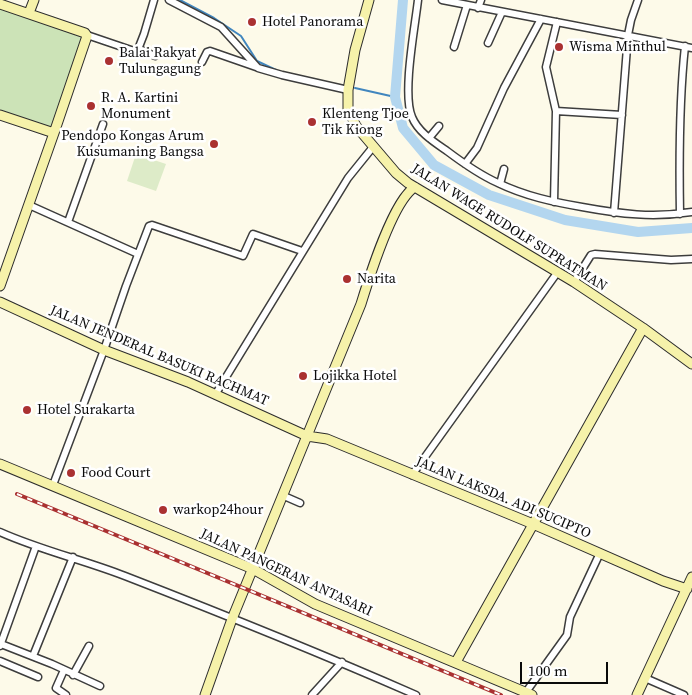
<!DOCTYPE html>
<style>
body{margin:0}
#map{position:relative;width:692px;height:695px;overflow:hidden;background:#fdfae9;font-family:"Source Serif 4",serif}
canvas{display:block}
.scale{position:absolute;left:520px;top:662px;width:88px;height:22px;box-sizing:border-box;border:2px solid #0a0a0a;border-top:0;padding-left:6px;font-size:15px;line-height:18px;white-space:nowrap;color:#0a0a0a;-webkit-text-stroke:4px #fff;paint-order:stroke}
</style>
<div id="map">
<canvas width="692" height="695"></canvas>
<div class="scale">100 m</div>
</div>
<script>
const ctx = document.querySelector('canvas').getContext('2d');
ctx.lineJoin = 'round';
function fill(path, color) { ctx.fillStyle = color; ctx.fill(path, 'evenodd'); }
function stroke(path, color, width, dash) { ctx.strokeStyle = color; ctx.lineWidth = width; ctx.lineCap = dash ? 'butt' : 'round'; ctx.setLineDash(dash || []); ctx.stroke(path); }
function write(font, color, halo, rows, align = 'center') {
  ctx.font = font + ' "Source Serif 4",serif'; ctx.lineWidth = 5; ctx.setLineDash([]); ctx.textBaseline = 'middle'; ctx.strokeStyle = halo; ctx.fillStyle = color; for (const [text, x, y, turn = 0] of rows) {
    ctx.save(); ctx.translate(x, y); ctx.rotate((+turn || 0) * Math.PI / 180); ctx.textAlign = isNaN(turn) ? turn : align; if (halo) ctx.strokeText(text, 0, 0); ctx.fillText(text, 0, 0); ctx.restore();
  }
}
fill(new Path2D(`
 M 0,5 L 84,35 L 52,129 L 0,112 Z`), '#cce3b7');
fill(new Path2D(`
 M 136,154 L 166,164 L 156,191 L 127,181 Z`), '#ddebc8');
stroke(new Path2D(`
 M 180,0 L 214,18 L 241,36 L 257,61 L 276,70
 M 355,88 L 395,97`), '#4186be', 2);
stroke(new Path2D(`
 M 403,0 L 395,97 L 403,128 L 434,165 L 489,195 L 565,220 L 638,232 L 692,228`), '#b3d6ef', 10);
const street = new Path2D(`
 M 169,0 L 221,27 L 258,68 L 282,75 L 348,90
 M 418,0 C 415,27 402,94 412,117 C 418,132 434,142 447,151 C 463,163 480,175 498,183 C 525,196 553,202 582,207 C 620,214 653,218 692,212
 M 442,0 L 692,48
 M 478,8 L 481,0
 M 87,35 L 137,52 L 144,34 L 154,0
 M 488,43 L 502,12
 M 454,47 L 467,5
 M 139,49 L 155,56
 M 202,62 L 207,52 L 210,51 L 256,67
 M 556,111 L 622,115
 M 429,138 L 439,126
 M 465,164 L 477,148 L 504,88 L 541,19
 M 500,184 L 504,169
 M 554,202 L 556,111 L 546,67 L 557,22
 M 29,205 L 138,254
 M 614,213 L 628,35 L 631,20 L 638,0
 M 680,214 C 679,158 679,102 685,46
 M 68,222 L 103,124
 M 574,282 L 591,255 L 595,254 L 671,260 L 692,259
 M 215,395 L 348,178 L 373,147
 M 412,475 L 557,273
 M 53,485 L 104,350 L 126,286 L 149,226 L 152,225 L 243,256 L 253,234 L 302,251
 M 284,496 L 300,503
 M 0,532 C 40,550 84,560 125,576 C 223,614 320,653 416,695
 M 1,644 L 52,664 L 100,686
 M 0,646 L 36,546
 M 33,656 L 73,557
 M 0,661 L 38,677
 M 64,670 L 56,688 L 66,695
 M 73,675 L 89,646
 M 645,678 L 684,695
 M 526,692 L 567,635 L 570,617 L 600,553
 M 312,695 L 342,662`);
const secondary = new Path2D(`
 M 369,0 L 355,50 L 348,90 L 348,109 L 356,126 L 396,173 L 408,183 L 574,282 L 643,328 L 692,364
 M 0,4 L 85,33 L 87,36 L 54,133 L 0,115
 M 29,13 L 34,0
 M 0,286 L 54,133
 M 0,302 L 104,350 L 188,382 L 307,436 L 327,439 L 533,524 L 663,581 L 687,589
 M 0,464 L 253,569 L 315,604 L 532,695
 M 456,662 L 643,328
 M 205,695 L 232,619 L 361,304 C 369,278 393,200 415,187
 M 637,695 L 692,577`);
stroke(street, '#3d3d3d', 9);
stroke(secondary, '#2c2c2c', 11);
stroke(street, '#fff', 6);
stroke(secondary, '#f6f2aa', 9);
const rail = new Path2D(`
 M 17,494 L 501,695`);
stroke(rail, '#aa3131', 4);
stroke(rail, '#fff', 2, [5.5]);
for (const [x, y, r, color] of [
 [252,22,5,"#aa3131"],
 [559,47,5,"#aa3131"],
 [109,61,5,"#aa3131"],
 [91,106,5,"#aa3131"],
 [312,122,5,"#aa3131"],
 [214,144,5,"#aa3131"],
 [347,279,5,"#aa3131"],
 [303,376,5,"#aa3131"],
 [27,410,5,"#aa3131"],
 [71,473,5,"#aa3131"],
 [163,510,5,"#aa3131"]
]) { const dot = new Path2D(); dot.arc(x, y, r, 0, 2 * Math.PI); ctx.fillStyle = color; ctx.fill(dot); stroke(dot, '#fff', 2); }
write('14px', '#0a0a0a', '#fff', [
 ["Hotel Panorama",262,22],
 ["Wisma Minthul",569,47],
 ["Balai Rakyat",119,53],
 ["Tulungagung",119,69],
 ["R. A. Kartini",101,98],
 ["Monument",101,114],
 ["Klenteng Tjoe",322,114],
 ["Tik Kiong",322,130],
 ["Pendopo Kongas Arum",204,136,"right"],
 ["Kusumaning Bangsa",204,152,"right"],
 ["Narita",357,279],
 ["Lojikka Hotel",313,376],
 ["Hotel Surakarta",37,410],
 ["Food Court",81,473],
 ["warkop24hour",173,510]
], 'left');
write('14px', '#0a0a0a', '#fff', [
 ["JALAN WAGE RUDOLF SUPRATMAN",509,228,32],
 ["JALAN JENDERAL BASUKI RACHMAT",159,356,23],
 ["JALAN LAKSDA. ADI SUCIPTO",503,498,23],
 ["JALAN PANGERAN ANTASARI",286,573,25]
]);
</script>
